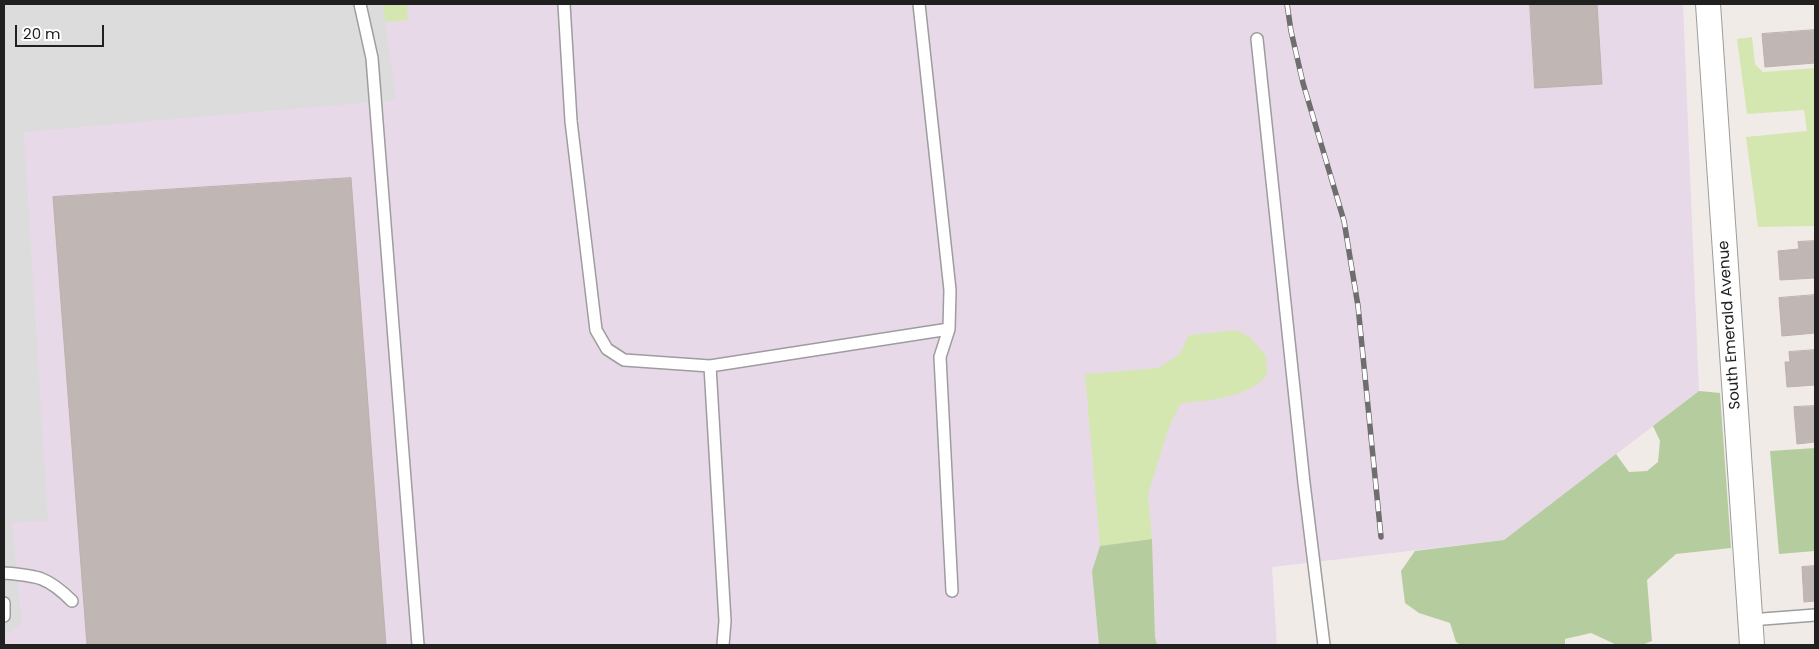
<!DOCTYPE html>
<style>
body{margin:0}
#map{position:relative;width:1819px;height:649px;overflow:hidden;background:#f0ebe7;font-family:Poppins,sans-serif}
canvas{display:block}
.frame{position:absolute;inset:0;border:5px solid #202020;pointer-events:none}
.scale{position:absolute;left:15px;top:25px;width:89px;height:22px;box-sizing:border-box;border:2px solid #202020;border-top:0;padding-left:6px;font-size:15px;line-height:18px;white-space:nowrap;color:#202020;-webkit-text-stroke:4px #fff;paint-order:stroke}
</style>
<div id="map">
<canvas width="1819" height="649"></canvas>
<div class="frame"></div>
<div class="scale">20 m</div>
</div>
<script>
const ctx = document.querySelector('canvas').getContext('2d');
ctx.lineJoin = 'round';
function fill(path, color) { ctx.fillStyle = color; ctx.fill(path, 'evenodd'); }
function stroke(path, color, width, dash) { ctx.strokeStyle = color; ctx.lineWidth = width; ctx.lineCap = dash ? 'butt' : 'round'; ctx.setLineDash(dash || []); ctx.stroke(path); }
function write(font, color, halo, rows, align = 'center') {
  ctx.font = font + ' Poppins,sans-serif'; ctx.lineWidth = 4; ctx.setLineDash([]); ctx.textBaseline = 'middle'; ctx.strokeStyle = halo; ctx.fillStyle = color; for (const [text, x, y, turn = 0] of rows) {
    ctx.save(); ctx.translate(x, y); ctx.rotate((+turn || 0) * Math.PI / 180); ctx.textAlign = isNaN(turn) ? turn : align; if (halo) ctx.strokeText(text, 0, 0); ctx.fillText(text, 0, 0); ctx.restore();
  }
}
fill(new Path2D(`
 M 4,4 L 1683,4 L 1699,391 L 1504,540 L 1272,567 L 1277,645 L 4,645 Z`), '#e8d9e9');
fill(new Path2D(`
 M 383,4 L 407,4 L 408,20 L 385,22 Z
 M 1752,37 L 1755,64 L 1763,72 L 1815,68 L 1815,226 L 1758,227 L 1746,137 L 1807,131 L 1804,110 L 1747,114 L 1737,39 Z
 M 1236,330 L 1250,337 L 1266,356 L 1267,375 C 1247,399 1210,399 1180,404 L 1168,430 L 1148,494 L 1152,539 L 1100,546 L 1085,374 L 1158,368 L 1179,355 L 1189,335 Z`), '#d5e7b0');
fill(new Path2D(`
 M 1699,391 L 1720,393 L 1731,548 L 1676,554 L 1647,580 L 1652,641 L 1642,645 L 1617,645 L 1591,633 L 1565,639 L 1565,645 L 1461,645 L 1456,642 L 1450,623 L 1419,613 L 1405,603 L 1401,571 L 1415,551 L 1504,540 L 1616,454 L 1629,472 L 1647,471 L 1658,462 L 1660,441 L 1653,426 Z
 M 1815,448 L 1815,551 L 1779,554 L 1770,451 Z
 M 1152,539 L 1155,637 L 1157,645 L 1099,645 L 1092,571 L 1100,546 Z`), '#b5cd9e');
fill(new Path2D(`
 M 4,4 L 383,4 L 396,100 L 24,132 L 48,521 L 12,522 L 22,624 L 4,635 Z`), '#dcdcdc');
const building = new Path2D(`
 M 1530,4 L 1597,4 L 1602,84 L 1535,88 Z
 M 1815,30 L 1815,63 L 1765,67 L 1762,34 Z
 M 351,178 L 386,645 L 87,645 L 53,197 Z
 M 1815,241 L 1815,278 L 1780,280 L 1778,251 L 1799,249 L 1798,242 Z
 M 1815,295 L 1815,333 L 1782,336 L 1779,298 Z
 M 1815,350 L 1815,385 L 1787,387 L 1785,362 L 1790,362 L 1789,352 Z
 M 1815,406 L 1815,442 L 1797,444 L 1794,407 Z
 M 1815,566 L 1815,601 L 1804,602 L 1802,567 Z`);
fill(building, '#c0b6b4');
stroke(building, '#c1b0aa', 1);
const lane = new Path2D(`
 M 360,4 L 372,58 L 418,645
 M 564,4 L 571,121 L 596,330 L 607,349 L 624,360 L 710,366 L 949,329 L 950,290 L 919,4
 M 1257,39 L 1304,483 L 1324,645
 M 949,329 L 940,357 L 952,591
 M 710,366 L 725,621 L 723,645
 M 4,573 C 37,576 47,576 72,601
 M 4,603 L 4,616
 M 1750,620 L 1815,615`);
const street = new Path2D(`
 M 1708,4 L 1752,645`);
stroke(lane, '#9d9d9d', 14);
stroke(street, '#9d9d9d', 26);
stroke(lane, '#fff', 11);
stroke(street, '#fff', 24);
const rail = new Path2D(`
 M 1287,4 L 1291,31 L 1303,83 L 1344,221 L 1358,306 L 1381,537`);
stroke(rail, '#6e6e6e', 5.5);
stroke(rail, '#fff', 4, [11]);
write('15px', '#202020', '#fff', [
 ["South Emerald Avenue",1730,325,-94]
]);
</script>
